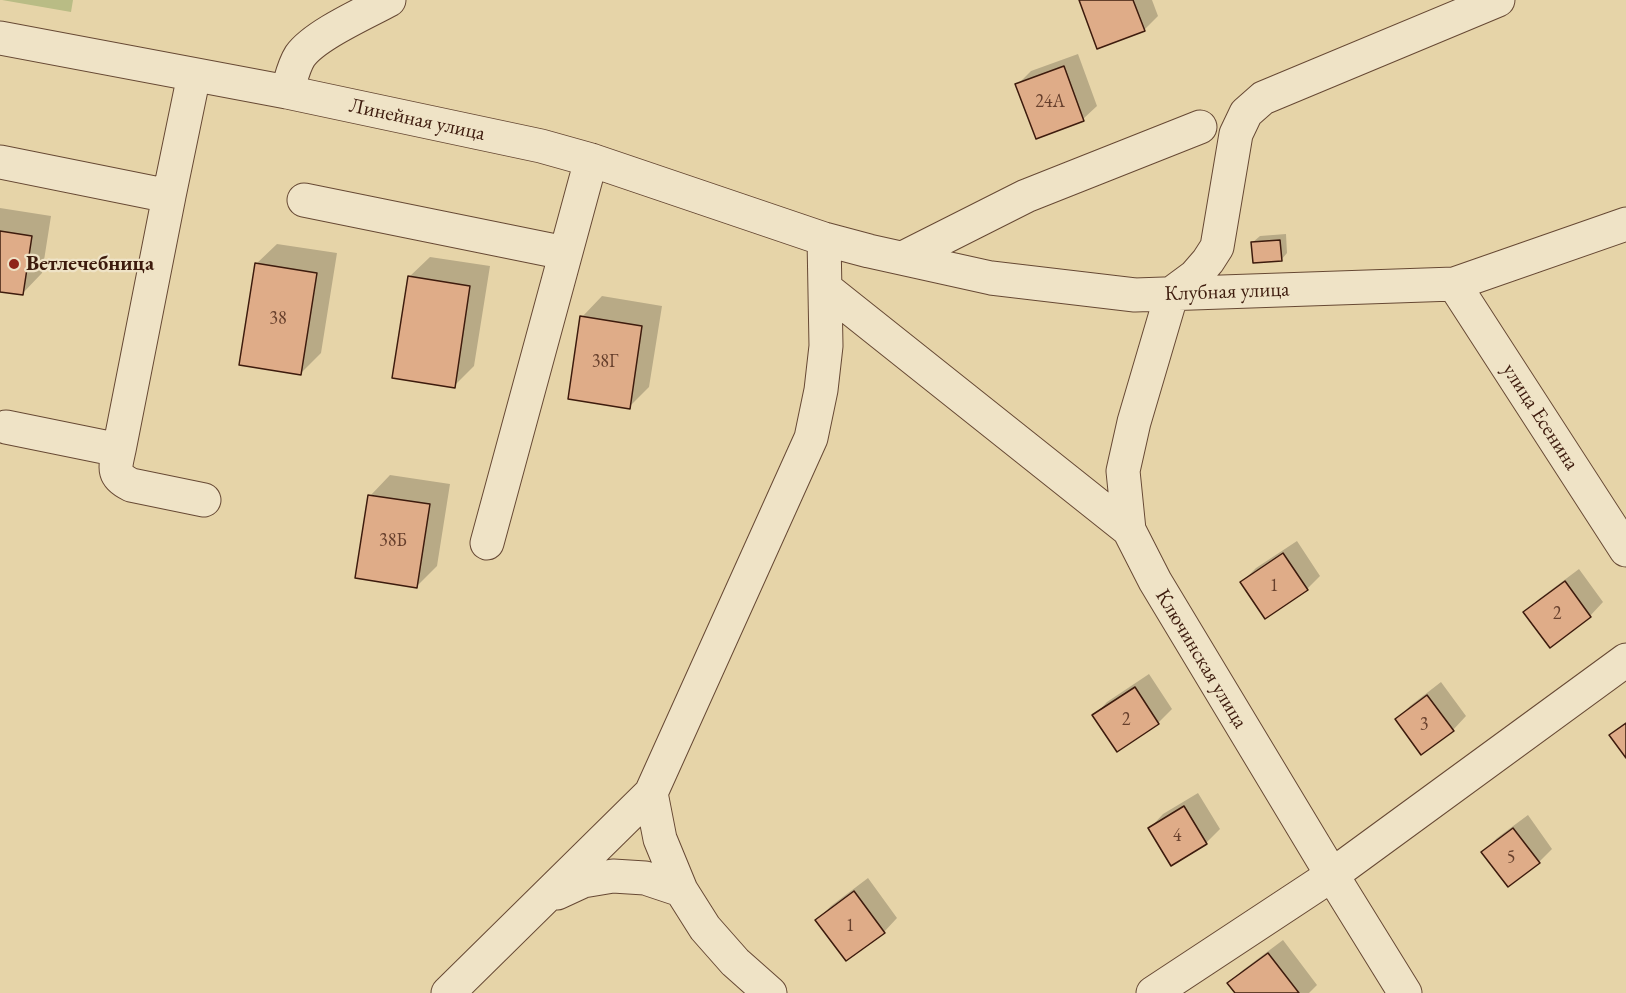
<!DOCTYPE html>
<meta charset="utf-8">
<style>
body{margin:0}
canvas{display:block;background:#e6d4a8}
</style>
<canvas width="1626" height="993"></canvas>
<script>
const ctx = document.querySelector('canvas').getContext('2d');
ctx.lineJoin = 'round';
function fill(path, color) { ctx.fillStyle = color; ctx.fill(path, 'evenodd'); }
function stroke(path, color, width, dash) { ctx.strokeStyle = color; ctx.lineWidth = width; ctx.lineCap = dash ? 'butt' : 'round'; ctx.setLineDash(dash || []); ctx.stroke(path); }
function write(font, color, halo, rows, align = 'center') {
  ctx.font = font + ' "EB Garamond",serif'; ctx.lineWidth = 4.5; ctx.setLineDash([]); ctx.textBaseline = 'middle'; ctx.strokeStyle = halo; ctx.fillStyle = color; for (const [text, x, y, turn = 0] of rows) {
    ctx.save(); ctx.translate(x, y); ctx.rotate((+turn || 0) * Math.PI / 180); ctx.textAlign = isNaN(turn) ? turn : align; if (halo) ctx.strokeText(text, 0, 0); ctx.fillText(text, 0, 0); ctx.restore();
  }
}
fill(new Path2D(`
 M 2,0 L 73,0 L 71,12 Z`), '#b9bc85');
fill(new Path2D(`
 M 1080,0 L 1152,0 L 1158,16 L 1144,30 Z
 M 1078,54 L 1097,106 L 1083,119 L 1037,137 L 1017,85 L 1031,71 Z
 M 0,208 L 51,216 L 42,273 L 22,294 L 0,290 Z
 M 1286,234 L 1287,253 L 1281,260 L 1253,242 L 1260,236 Z
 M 277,244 L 337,253 L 321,353 L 301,373 L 256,264 Z
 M 430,257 L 490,266 L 474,366 L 454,386 L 409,277 Z
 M 602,296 L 662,306 L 649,387 L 629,407 L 582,317 Z
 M 390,475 L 450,484 L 437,566 L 417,586 L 370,496 Z
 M 1297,541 L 1320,576 L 1307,589 L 1242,582 L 1256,568 Z
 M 1579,569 L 1603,602 L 1590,616 L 1525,612 L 1539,599 Z
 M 1149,674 L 1172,709 L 1158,723 L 1117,750 L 1094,716 L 1107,702 Z
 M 1441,682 L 1466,716 L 1453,730 L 1397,719 L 1410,706 Z
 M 1198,793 L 1220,829 L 1206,843 L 1150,828 L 1163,814 Z
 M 1528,815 L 1552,849 L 1539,862 L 1483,852 L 1497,838 Z
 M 868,878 L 897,918 L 884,932 L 817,920 L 831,906 Z
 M 1283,940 L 1317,985 L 1309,993 L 1236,993 L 1229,984 L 1243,970 Z`), '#0003');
const building = new Path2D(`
 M 1079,0 L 1133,0 L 1145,31 L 1097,49 Z
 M 1064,66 L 1084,121 L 1036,139 L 1015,84 Z
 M 0,231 L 32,236 L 23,295 L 0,292 Z
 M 1280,240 L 1282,261 L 1253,263 L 1251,242 Z
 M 255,263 L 317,273 L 301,375 L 239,365 Z
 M 408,276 L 470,286 L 455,388 L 392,378 Z
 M 580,316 L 642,326 L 630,409 L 568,399 Z
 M 368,495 L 430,504 L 417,588 L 355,578 Z
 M 1283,553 L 1308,590 L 1265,619 L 1240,582 Z
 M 1565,581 L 1591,617 L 1550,648 L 1523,612 Z
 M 1135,687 L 1159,724 L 1117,752 L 1092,715 Z
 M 1427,695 L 1454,731 L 1421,755 L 1395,719 Z
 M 1626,723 L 1626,758 L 1609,735 Z
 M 1184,806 L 1207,844 L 1171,866 L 1148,828 Z
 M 1513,828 L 1540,863 L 1508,887 L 1481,852 Z
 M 854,891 L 885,933 L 846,961 L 815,920 Z
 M 1268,953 L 1299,993 L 1235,993 L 1227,983 Z`);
fill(building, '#dfac88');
stroke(building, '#3d1b0d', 1.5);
const minor = new Path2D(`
 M 0,38 L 287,92 L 541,146 L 591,160 L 824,239 L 869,251 L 991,278 L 1135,295 L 1454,284 L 1626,224
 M 287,92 C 291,80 293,67 300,56 C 315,35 365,13 389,0
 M 0,162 L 169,196 L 194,75
 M 304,200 L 565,253
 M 903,258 L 1026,196 L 1200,127
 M 1454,284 L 1626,550
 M 825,288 L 1129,530
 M 6,427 L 119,450 L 169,196
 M 119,450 C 115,468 112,476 131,485 L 204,500
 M 487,543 L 591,160
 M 651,793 L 660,839 L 681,890 L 705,928 L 735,962 L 770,993
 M 557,893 L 583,881 L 613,876 L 645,878 L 681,890
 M 448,993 L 651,793 L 811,438 L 821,390 L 826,346 L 824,239
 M 1153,993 L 1332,875 L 1626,660
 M 1405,993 L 1332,875 L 1155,581 L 1129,530 L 1123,471 L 1134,422 L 1172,293 L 1195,276 L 1208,261 L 1217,247 L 1236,134 L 1246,113 L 1263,98 L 1498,0`);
stroke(minor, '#674934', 35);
stroke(minor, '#efe3c6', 33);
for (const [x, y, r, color] of [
 [14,264,6,"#8f2418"]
]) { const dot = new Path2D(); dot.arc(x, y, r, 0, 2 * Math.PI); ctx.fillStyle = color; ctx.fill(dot); stroke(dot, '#efe3c6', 2); }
write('18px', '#663f2c', null, [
 ["24А",1050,102],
 ["38",278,319],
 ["38Г",605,362],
 ["38Б",393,541],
 ["1",1274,586],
 ["2",1557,614],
 ["2",1126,720],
 ["3",1424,725],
 ["4",1177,836],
 ["5",1511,858],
 ["1",850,926]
]);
write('21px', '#3d1b0d', '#efe3c6', [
 ["Линейная улица",417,120,12],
 ["Клубная улица",1227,292,-2],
 ["улица Есенина",1540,417,57],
 ["Ключинская улица",1201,659,59]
]);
write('bold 21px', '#3d1b0d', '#efe3c6', [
 ["Ветлечебница",26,264]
], 'left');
</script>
